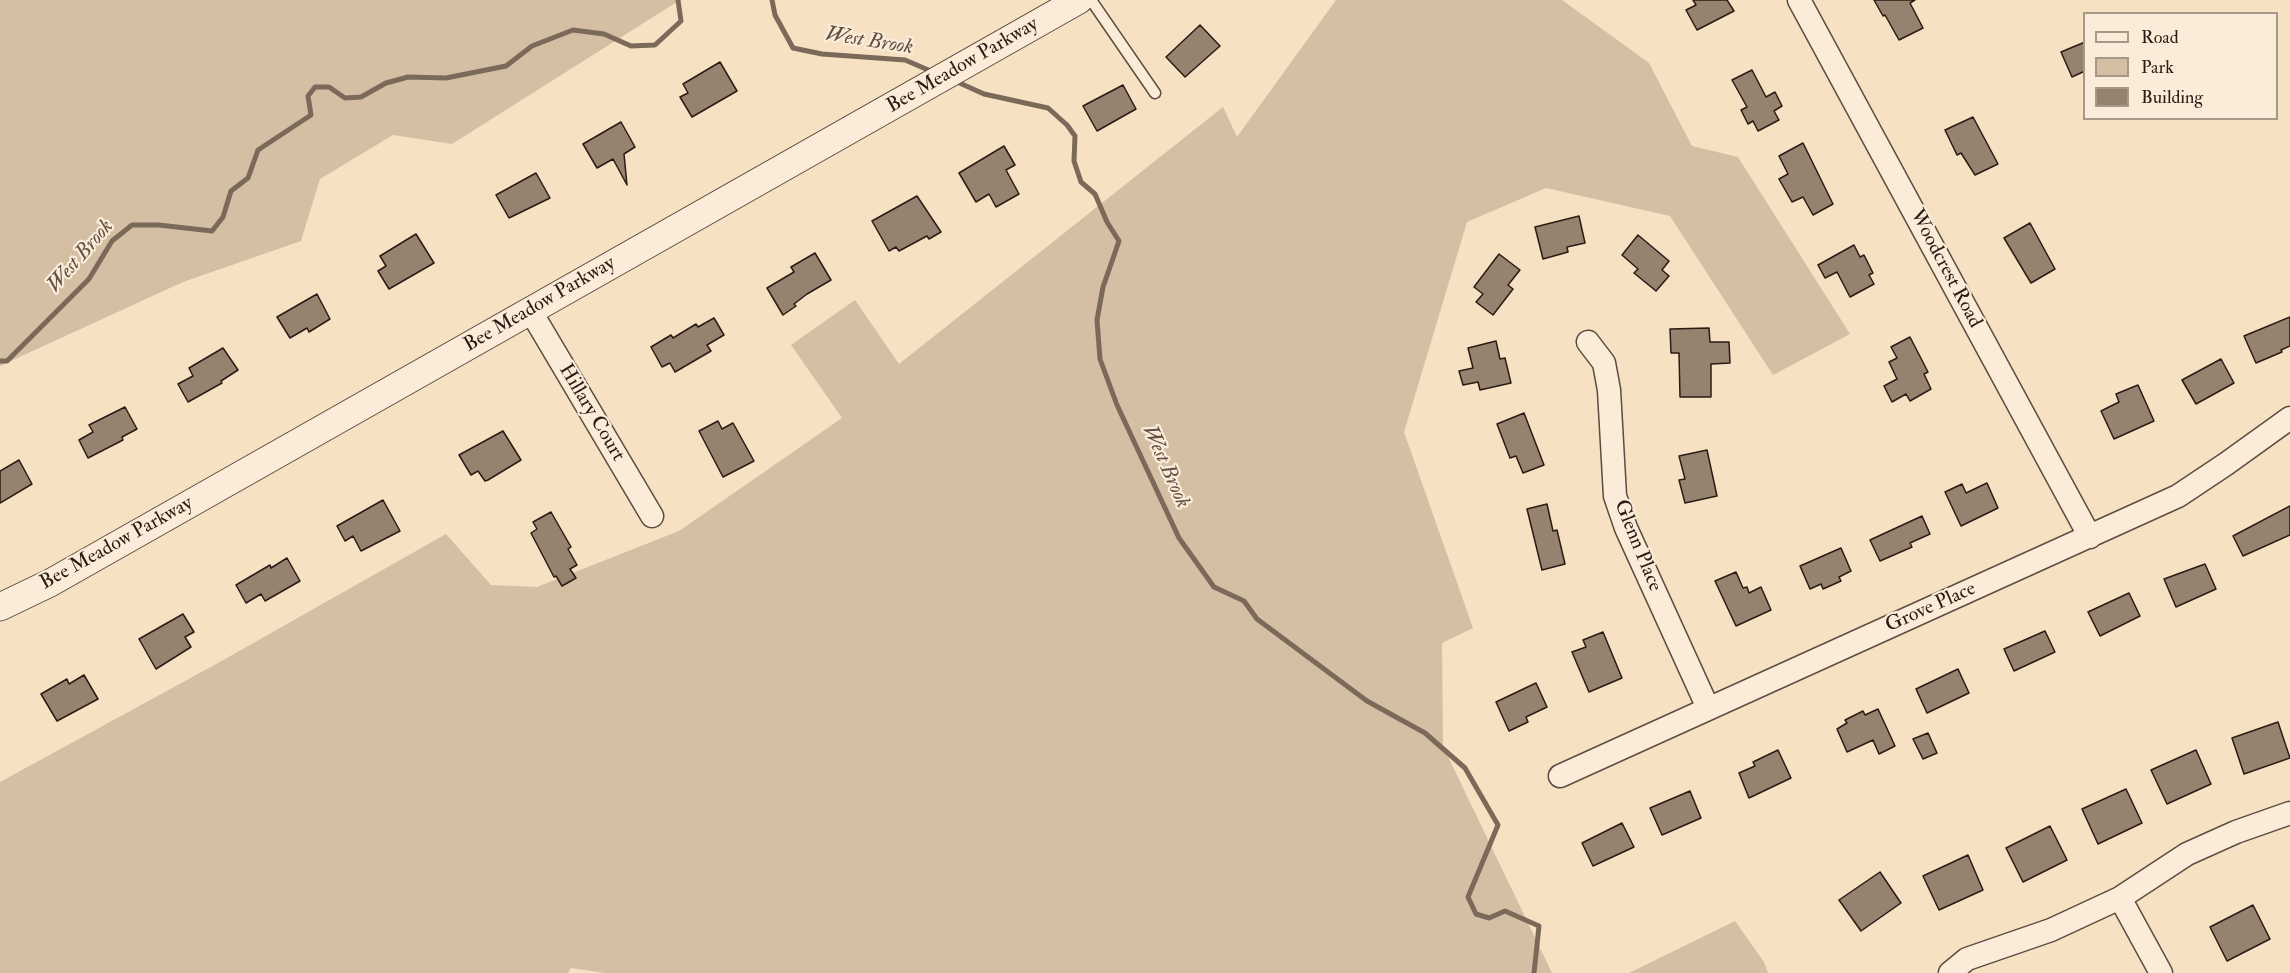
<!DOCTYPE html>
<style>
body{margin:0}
#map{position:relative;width:2290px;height:973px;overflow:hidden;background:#f7e1c3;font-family:"IM FELL Double Pica",serif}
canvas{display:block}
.legend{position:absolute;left:2083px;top:12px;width:195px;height:108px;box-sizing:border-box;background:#faecd8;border:2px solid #a7988a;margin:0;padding:8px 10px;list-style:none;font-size:18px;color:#2a1b15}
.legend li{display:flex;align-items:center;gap:12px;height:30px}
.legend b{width:30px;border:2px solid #a7988a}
</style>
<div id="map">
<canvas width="2290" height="973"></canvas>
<ul class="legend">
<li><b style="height:8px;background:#faecd8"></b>Road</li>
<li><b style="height:16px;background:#d4bfa5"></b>Park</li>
<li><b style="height:16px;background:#95826f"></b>Building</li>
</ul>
</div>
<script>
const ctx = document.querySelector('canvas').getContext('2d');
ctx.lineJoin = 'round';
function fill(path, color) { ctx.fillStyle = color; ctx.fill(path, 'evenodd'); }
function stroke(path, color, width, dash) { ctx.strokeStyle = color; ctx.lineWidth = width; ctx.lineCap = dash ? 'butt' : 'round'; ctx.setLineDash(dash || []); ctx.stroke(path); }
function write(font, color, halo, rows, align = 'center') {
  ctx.font = font + ' "IM FELL Double Pica",serif'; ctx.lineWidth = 4.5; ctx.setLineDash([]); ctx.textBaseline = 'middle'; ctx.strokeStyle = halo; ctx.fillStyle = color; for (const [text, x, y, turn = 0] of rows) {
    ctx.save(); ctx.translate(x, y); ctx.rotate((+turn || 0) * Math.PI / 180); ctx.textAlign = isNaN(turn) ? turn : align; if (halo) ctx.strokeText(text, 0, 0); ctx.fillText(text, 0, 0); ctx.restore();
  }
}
fill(new Path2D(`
 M 0,0 L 680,0 L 452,144 L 393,135 L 320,179 L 301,241 L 183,282 L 0,366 Z
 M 1336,0 L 1562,0 L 1649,63 L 1692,146 L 1738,157 L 1850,334 L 1773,375 L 1670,216 L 1546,188 L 1467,222 L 1404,432 L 1473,628 L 1442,643 L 1443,746 L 1552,973 L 605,973 L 571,968 L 568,973 L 0,973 L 0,782 L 218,663 L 446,534 L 491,585 L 537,587 L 679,531 L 842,418 L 791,345 L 855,300 L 899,364 L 1223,107 L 1237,137 Z
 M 1735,921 L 1764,962 L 1768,973 L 1629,973 Z`), '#d4bfa5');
stroke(new Path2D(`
 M 772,0 L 775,15 L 793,48 L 822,54 L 905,60 L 933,72
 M 953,80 L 984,94 L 1048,108 L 1067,125 L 1075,136 L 1074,161 L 1081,182 L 1095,194 L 1107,222 L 1119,241 L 1103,287 L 1097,320 L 1100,359 L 1117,405 L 1179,538 L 1214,587 L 1244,601 L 1257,619 L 1367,701 L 1425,733 L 1465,768 L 1498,825 L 1468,897 L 1476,914 L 1489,918 L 1505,911 L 1539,926 L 1534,973
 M 0,361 L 7,361 L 89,279 L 112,241 L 132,225 L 159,225 L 212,231 L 223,217 L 231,191 L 248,178 L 258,150 L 311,115 L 308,96 L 315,87 L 329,87 L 345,98 L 361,97 L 386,83 L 408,77 L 446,78 L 506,66 L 532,46 L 573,30 L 604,34 L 631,46 L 655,45 L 681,21 L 678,0`), '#7b6a5a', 5);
const building = new Path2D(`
 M 1693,0 L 1727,0 L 1734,11 L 1697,30 L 1686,10 L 1696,5 Z
 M 1874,0 L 1915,0 L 1910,3 L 1923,28 L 1899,40 L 1885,15 L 1883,16 Z
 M 1200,25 L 1220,46 L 1185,77 L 1166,57 Z
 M 2085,42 L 2085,71 L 2072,77 L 2061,52 Z
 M 720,62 L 737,91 L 692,117 L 680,97 L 688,93 L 683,84 Z
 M 1752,70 L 1766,97 L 1775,92 L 1782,106 L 1774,111 L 1779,120 L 1758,131 L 1753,121 L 1748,124 L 1741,110 L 1747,107 L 1732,80 Z
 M 1123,85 L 1136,109 L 1097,131 L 1083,106 Z
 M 1973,117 L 1998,164 L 1975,175 L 1961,153 L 1957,155 L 1945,130 Z
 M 621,122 L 635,147 L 624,154 L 627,185 L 613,159 L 597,168 L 583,144 Z
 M 1803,143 L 1833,204 L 1813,215 L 1803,197 L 1792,202 L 1779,179 L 1788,174 L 1779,156 Z
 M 1004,146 L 1015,165 L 1006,170 L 1019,194 L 996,207 L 989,194 L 976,202 L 959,173 Z
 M 536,173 L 550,198 L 509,218 L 496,195 Z
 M 917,196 L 941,232 L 929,239 L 927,236 L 899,251 L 896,247 L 889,251 L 872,221 Z
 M 1579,216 L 1585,243 L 1567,247 L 1568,252 L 1543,259 L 1535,227 Z
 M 2030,223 L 2055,269 L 2031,283 L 2004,238 Z
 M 416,234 L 434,263 L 389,289 L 378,271 L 386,266 L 380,256 Z
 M 1638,235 L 1669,261 L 1662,270 L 1669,276 L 1656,291 L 1634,273 L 1638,269 L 1622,255 Z
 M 1854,245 L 1860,257 L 1864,255 L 1873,273 L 1869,275 L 1874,284 L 1850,297 L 1837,272 L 1825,278 L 1818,265 Z
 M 815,253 L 831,280 L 807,294 L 794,304 L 796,306 L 783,315 L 767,288 L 794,272 L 791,267 Z
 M 1499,254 L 1520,270 L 1508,285 L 1513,289 L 1493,315 L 1476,302 L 1483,294 L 1474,287 Z
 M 317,294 L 330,319 L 309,332 L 307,328 L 290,338 L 277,317 Z
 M 2290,317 L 2290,346 L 2281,350 L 2282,352 L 2256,363 L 2244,336 Z
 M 714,318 L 724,335 L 707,345 L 711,351 L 675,372 L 670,363 L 662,367 L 651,347 L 671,335 L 673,338 L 696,324 L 698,327 Z
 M 1709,328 L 1710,342 L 1729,342 L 1730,363 L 1711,364 L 1711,397 L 1680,397 L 1679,353 L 1671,353 L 1670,329 Z
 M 1910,337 L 1928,372 L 1924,374 L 1931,389 L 1910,401 L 1906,394 L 1892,402 L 1884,386 L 1897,379 L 1889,362 L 1897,358 L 1891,347 Z
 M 1496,341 L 1500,359 L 1505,358 L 1511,383 L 1480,390 L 1478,382 L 1463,385 L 1459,371 L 1473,368 L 1468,348 Z
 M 223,348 L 238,370 L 221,381 L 222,383 L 188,402 L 178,384 L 193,376 L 189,368 Z
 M 2221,359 L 2234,383 L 2196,404 L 2182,380 Z
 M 2138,385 L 2154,421 L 2114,439 L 2101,411 L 2119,402 L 2116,394 Z
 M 125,407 L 137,429 L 122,437 L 123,440 L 88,458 L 79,440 L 93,432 L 89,425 Z
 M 1524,413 L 1544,465 L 1523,473 L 1516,456 L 1510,458 L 1497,424 Z
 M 718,421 L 722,429 L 733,423 L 754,461 L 723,477 L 699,431 Z
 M 503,431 L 521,460 L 488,480 L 485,481 L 478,471 L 471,475 L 459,455 Z
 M 1707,450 L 1717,496 L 1685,503 L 1679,480 L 1685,479 L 1679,456 Z
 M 19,460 L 32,484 L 0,503 L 0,471 Z
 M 1987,483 L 1998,508 L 1961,526 L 1945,492 L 1962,484 L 1966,493 Z
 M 383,500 L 400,531 L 361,551 L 353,536 L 345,541 L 337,526 Z
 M 1547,504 L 1553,531 L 1557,530 L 1565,564 L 1542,570 L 1527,509 Z
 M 2290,506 L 2290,535 L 2243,556 L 2233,536 Z
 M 551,512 L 571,547 L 568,549 L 577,565 L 570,569 L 576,578 L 562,586 L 556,576 L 554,577 L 531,533 L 537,529 L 533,522 Z
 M 1922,516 L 1930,534 L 1910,543 L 1912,547 L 1880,561 L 1870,540 Z
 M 1841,548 L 1851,571 L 1839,577 L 1841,581 L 1823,589 L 1821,584 L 1810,589 L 1800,566 Z
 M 287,558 L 300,581 L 265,601 L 261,594 L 246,603 L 236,585 L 270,565 L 271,568 Z
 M 2205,564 L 2216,589 L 2176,607 L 2164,579 Z
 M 1736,572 L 1743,588 L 1747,587 L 1749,593 L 1761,587 L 1771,610 L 1736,626 L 1715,581 Z
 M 2129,593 L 2140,616 L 2100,636 L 2088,612 Z
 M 183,614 L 194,632 L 185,637 L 191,647 L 156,669 L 139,639 Z
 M 2045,631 L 2055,652 L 2014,671 L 2004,649 Z
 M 1603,632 L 1622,678 L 1589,692 L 1572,652 L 1586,647 L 1583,640 Z
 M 1958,669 L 1969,693 L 1927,713 L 1916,689 Z
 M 84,675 L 98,699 L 57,721 L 41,694 L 67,679 L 69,684 Z
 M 1536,683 L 1547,707 L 1526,717 L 1528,722 L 1509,731 L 1496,702 Z
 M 1878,709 L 1895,746 L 1879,754 L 1873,740 L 1847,752 L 1837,729 L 1847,723 L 1845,720 L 1863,711 L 1865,715 Z
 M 2278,722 L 2290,758 L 2244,774 L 2232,738 Z
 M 1928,733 L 1937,753 L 1923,759 L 1913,739 Z
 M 1778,750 L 1791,778 L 1749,798 L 1739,773 L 1755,766 L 1753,762 Z
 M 2196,750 L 2211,784 L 2167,804 L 2151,770 Z
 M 2126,789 L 2142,823 L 2098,844 L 2082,809 Z
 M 1690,791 L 1701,818 L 1662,835 L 1650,808 Z
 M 1622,823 L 1634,847 L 1593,866 L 1582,843 Z
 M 2050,826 L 2067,860 L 2023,882 L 2006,848 Z
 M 1968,855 L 1983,890 L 1939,910 L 1923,876 Z
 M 1880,872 L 1901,903 L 1861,931 L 1839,900 Z
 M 2253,905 L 2270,939 L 2227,961 L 2210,927 Z`);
fill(building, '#95826f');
stroke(building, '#2a1b15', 1.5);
const service = new Path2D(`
 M 1091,0 L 1155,93`);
const minor = new Path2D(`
 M 1799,0 L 2090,537
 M 530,310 L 652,516
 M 1588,342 L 1604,363 L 1609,390 L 1615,496 L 1626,528 L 1708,708
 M 1560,776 L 2178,496 L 2226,464 L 2290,418
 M 2120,898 L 2187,854 L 2236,832 L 2290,813
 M 1950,973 L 1967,959 L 2051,930 L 2120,898 L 2161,973`);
const tertiary = new Path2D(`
 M 0,607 L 50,583 L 1079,0`);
stroke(service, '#5d4c40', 13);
stroke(minor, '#5d4c40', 25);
stroke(tertiary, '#5d4c40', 29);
stroke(service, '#faecd8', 10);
stroke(minor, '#faecd8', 22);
stroke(tertiary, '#faecd8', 27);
write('20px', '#2a1b15', '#faecd8', [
 ["Bee Meadow Parkway",963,66,-30],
 ["Woodcrest Road",1945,269,62],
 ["Bee Meadow Parkway",540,305,-30],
 ["Hillary Court",591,413,59],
 ["Bee Meadow Parkway",117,544,-29],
 ["Glenn Place",1637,546,68],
 ["Grove Place",1931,608,-24]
]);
write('italic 21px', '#604f43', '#faecd8', [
 ["West Brook",869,42,9],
 ["West Brook",81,257,-49],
 ["West Brook",1165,467,66]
]);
</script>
